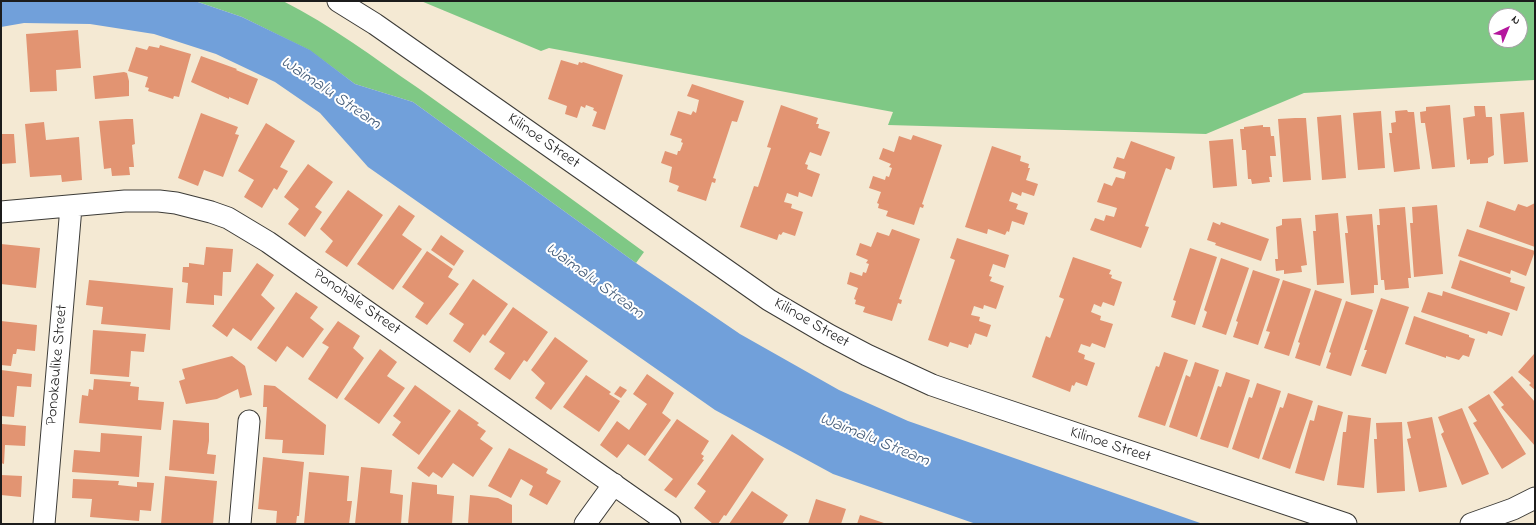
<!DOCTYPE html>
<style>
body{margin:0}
#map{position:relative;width:1536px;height:525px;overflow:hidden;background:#f4e9d3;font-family:"Indie Flower",sans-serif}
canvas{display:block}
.frame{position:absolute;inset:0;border:2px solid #1c1c1c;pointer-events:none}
.north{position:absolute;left:1488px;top:8px;width:40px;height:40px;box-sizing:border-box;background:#fff;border:1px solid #a4a4a4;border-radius:50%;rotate:44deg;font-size:11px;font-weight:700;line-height:16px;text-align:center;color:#1c1c1c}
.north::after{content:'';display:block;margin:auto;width:14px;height:18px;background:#b5179e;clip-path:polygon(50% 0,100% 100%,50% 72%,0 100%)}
</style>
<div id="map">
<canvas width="1536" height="525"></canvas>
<div class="frame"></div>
<div class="north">N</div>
</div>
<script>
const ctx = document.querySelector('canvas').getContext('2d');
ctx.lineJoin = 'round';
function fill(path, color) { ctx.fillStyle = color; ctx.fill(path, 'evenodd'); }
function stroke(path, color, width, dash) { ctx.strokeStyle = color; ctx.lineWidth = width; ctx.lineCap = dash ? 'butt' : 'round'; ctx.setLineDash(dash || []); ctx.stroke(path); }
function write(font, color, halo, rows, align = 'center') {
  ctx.font = font + ' "Indie Flower",sans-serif'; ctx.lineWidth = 4; ctx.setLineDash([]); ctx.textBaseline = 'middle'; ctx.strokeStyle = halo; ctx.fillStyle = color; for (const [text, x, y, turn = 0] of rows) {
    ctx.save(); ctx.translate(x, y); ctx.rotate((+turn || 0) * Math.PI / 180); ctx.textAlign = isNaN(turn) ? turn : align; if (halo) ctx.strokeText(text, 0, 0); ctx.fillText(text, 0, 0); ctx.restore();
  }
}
fill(new Path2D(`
 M 195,1 L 283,1 C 331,25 374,58 418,88 C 494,142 569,197 644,252 L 636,263 L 413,102 L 355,84 L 309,50 L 242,17 Z
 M 421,1 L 1535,1 L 1535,73 L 1534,80 L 1304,93 L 1206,134 L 888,125 L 893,112 L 549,48 L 541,51 ZM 1496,16 L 1520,16 L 1520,40 L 1496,40 Z`), '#7fc885');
fill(new Path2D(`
 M 1,1 L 195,1 L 242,17 L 310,50 L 355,84 L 413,102 L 636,263 L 740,334 L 839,390 L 908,421 L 1203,524 L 976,524 L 833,474 L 715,410 L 368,167 L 320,113 L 275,82 L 216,54 L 154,34 L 90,24 L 24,23 L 1,27 Z`), '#71a0da');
fill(new Path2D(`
 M 78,30 L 81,68 L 56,70 L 57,91 L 30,92 L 26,34 Z
 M 160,45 L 191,54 L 179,97 L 174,96 L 173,99 L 148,91 L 149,88 L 145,87 L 148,77 L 128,71 L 136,47 L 147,50 L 149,46 L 159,48 Z
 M 201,56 L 237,69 L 236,70 L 258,79 L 248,105 L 229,97 L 229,99 L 191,82 Z
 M 561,60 L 578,65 L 579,62 L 582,63 L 583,62 L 623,75 L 605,130 L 592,126 L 597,112 L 593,110 L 594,108 L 586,105 L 585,108 L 581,106 L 577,118 L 565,114 L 567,106 L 548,99 Z
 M 124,72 L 127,73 L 129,81 L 129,96 L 95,99 L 93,76 Z
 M 692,84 L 744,101 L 737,122 L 732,121 L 713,178 L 716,179 L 715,183 L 712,182 L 706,201 L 677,191 L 679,186 L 669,182 L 672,167 L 661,163 L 665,151 L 677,155 L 678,151 L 680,151 L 683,143 L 681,142 L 682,139 L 670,135 L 678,111 L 691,115 L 693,111 L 696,113 L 699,100 L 687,96 Z
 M 781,105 L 818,118 L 816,124 L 819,124 L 818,128 L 830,132 L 821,156 L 810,152 L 805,164 L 808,165 L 807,169 L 820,174 L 812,197 L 799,192 L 798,197 L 787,193 L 784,202 L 792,204 L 791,208 L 803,212 L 795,236 L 783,232 L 781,235 L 779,234 L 777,240 L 740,227 L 754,186 L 758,187 L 771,148 L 767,147 Z
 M 1450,105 L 1455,167 L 1432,169 L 1425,123 L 1421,123 L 1420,112 L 1426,111 L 1426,107 Z
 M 1474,106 L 1485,106 L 1486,117 L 1492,117 L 1494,155 L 1488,158 L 1488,163 L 1470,164 L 1470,159 L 1467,160 L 1463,118 L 1475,116 Z
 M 1407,110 L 1408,112 L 1414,112 L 1420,169 L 1394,172 L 1389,133 L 1392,133 L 1391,123 L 1396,122 L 1395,111 Z
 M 1381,111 L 1385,168 L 1358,170 L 1353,113 Z
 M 1524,112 L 1528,162 L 1504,164 L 1500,114 Z
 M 201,113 L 238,127 L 235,134 L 239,135 L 223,177 L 204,170 L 198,186 L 178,178 Z
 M 1341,115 L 1346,178 L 1322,180 L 1317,117 Z
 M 1295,118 L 1306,118 L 1311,180 L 1283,182 L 1278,119 Z
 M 126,119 L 133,119 L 135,144 L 132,145 L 134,167 L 129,167 L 130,175 L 112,176 L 111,168 L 104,169 L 99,121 Z
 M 44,122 L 46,140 L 79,137 L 82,180 L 62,182 L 61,175 L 30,177 L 25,124 Z
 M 266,123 L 295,141 L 280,167 L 288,171 L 277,190 L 274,188 L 262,208 L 244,197 L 254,180 L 238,171 Z
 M 1263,125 L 1263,127 L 1270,127 L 1271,136 L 1274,136 L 1276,156 L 1270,156 L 1272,177 L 1269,177 L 1270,182 L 1252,184 L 1251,179 L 1248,179 L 1246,150 L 1242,150 L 1240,129 L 1244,129 L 1244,127 Z
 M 1,134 L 14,134 L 16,163 L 1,164 Z
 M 913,135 L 942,145 L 922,204 L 924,205 L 923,208 L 920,207 L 914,225 L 886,216 L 888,211 L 878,208 L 879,204 L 877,203 L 881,192 L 869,188 L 873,176 L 885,180 L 886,176 L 889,177 L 892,168 L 889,167 L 891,164 L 879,159 L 883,148 L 894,152 L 899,136 L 911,140 Z
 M 1233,139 L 1237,186 L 1213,188 L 1209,141 Z
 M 1131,141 L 1175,157 L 1171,170 L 1166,168 L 1145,226 L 1149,227 L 1141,248 L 1090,230 L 1095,218 L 1104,221 L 1106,215 L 1114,217 L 1117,208 L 1097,202 L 1104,183 L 1112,186 L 1116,177 L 1124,179 L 1126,172 L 1113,168 L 1117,157 L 1124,159 Z
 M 992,146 L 1021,156 L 1020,161 L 1029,164 L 1028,168 L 1030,168 L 1026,180 L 1038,184 L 1034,196 L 1022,192 L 1021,196 L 1012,192 L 1009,201 L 1018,204 L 1016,209 L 1028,213 L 1024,225 L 1012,221 L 1009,232 L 1007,231 L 1005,235 L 988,229 L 987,234 L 965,227 Z
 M 308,164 L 333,182 L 315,207 L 322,212 L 305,237 L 288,224 L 299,209 L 284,197 Z
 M 348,190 L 383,215 L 347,267 L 325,252 L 333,241 L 320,229 Z
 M 1487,201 L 1515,211 L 1518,204 L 1527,207 L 1535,203 L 1535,247 L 1479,227 Z
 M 399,205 L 415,216 L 402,235 L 422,249 L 393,290 L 357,264 Z
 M 1437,205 L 1443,274 L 1414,277 L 1410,223 L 1413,223 L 1412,207 Z
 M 1405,207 L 1411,278 L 1408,278 L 1409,288 L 1385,290 L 1384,280 L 1381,280 L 1377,225 L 1380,225 L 1379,209 Z
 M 1338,213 L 1344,283 L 1317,285 L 1313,231 L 1316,231 L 1315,215 Z
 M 1372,214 L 1378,285 L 1374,285 L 1374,293 L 1351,295 L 1345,233 L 1348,233 L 1346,216 Z
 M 1301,218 L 1307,265 L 1301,266 L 1302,272 L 1284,274 L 1284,270 L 1276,271 L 1275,259 L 1278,259 L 1276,227 L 1282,225 L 1282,219 Z
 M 1213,222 L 1220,225 L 1221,222 L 1269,239 L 1261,261 L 1215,245 L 1216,243 L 1207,240 Z
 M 892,229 L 920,239 L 899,299 L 902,300 L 901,304 L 898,303 L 892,321 L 863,312 L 865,307 L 855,304 L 856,300 L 854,299 L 858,288 L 847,284 L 850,272 L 862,276 L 863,272 L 866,273 L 869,264 L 866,263 L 868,260 L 856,255 L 860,243 L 871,247 L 877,232 L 889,236 Z
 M 1467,229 L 1535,251 L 1526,276 L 1511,270 L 1510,274 L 1458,256 Z
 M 441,235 L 464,251 L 454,266 L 431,250 Z
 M 957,238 L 1009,255 L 1005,268 L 993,264 L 989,276 L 992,277 L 990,281 L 1004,286 L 996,309 L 984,305 L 983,309 L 974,306 L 971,315 L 980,317 L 979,321 L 991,325 L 987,337 L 975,333 L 971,345 L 969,344 L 968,348 L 950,342 L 948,347 L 928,340 L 955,260 L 950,258 Z
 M 1,244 L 40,248 L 36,288 L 1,284 Z
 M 206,247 L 233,249 L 231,272 L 223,272 L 222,296 L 214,295 L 214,305 L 186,303 L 188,283 L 182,282 L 183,267 L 189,267 L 189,263 L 204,265 Z
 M 1190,248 L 1217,257 L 1195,325 L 1171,317 L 1176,301 L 1173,300 Z
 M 427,251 L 453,269 L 448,277 L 459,284 L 427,325 L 415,317 L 424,303 L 402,287 Z
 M 1073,257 L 1111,270 L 1109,274 L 1112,275 L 1111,278 L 1122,282 L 1114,306 L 1103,302 L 1101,307 L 1094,304 L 1091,312 L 1101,316 L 1100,320 L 1113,324 L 1105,348 L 1092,343 L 1090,347 L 1081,344 L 1078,352 L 1085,355 L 1084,359 L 1095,363 L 1087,386 L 1076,382 L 1074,386 L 1072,385 L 1070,392 L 1032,377 L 1046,336 L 1050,338 L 1064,299 L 1059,297 Z
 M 1221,258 L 1249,268 L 1226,335 L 1202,327 L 1207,312 L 1204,310 Z
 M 1460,260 L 1511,278 L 1510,282 L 1525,287 L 1517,311 L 1451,288 Z
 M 257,263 L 274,275 L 261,295 L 275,308 L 251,341 L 233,328 L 227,337 L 212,326 Z
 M 1253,270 L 1280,279 L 1258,345 L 1233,337 L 1238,322 L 1236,321 Z
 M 473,279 L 508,304 L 485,336 L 483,334 L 470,353 L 453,341 L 464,324 L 449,314 Z
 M 89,280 L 173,288 L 170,330 L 101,324 L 103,307 L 86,305 Z
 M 1283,280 L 1311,289 L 1289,356 L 1264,348 L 1270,332 L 1266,331 Z
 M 1315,290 L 1342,299 L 1320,366 L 1295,358 L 1300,343 L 1298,342 Z
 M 1443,291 L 1510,313 L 1502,336 L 1488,331 L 1487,334 L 1421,312 L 1428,292 L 1442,296 Z
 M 296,292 L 318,307 L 310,318 L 324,329 L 303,358 L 287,346 L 276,362 L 257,348 Z
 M 1381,298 L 1409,307 L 1386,374 L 1361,366 L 1367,350 L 1364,350 Z
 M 1346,301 L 1373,310 L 1351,376 L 1326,368 L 1331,353 L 1329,352 Z
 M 513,307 L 548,332 L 527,362 L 524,360 L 510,380 L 494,369 L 505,353 L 489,342 Z
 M 1414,316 L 1469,335 L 1469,337 L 1475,339 L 1469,357 L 1463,355 L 1459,360 L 1446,356 L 1446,358 L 1405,344 Z
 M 1,321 L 37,325 L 35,351 L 17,349 L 16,354 L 13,354 L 11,366 L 1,365 Z
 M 338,321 L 360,336 L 353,348 L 364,358 L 337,399 L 308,379 L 329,347 L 322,343 Z
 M 93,330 L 146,334 L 144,352 L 131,351 L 129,377 L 90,374 Z
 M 555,337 L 588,361 L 551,410 L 535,398 L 545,383 L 531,370 Z
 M 380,349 L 397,362 L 387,376 L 405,388 L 379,424 L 344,399 Z
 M 1164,352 L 1188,360 L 1165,426 L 1138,417 L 1156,366 L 1159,367 Z
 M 1534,354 L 1535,356 L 1535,390 L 1529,385 L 1531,383 L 1518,372 Z
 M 232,356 L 245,366 L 252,395 L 240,398 L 238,389 L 217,399 L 186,404 L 179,381 L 185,379 L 182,369 Z
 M 1195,362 L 1219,370 L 1197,437 L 1169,427 L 1186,375 L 1190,377 Z
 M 1,370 L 32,374 L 31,387 L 17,386 L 14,417 L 1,416 Z
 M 1226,372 L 1250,380 L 1228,448 L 1200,439 L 1218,386 L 1221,387 Z
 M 647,374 L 674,393 L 662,413 L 671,420 L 645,456 L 628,444 L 617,458 L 600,445 L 617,421 L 629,430 L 647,404 L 633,394 Z
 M 586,375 L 611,392 L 609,394 L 620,401 L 599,432 L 563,407 Z
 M 1512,376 L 1535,402 L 1535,446 L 1501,407 L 1504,405 L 1493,392 Z
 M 94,379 L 131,382 L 130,386 L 139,387 L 138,400 L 164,402 L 161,430 L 79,423 L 82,395 L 88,396 L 89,389 L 93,390 Z
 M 1257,383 L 1281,391 L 1259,459 L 1232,449 L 1249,397 L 1252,398 Z
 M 264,385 L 275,386 L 326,425 L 324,455 L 282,453 L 283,440 L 265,439 L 267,407 L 263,407 Z
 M 415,385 L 451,411 L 419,455 L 392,435 L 401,422 L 393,416 Z
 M 620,386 L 627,390 L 621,398 L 614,394 Z
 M 1288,393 L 1313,401 L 1290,469 L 1262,459 L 1280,407 L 1283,408 Z
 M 1489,394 L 1526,454 L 1502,469 L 1473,423 L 1477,421 L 1468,407 Z
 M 1318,405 L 1343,412 L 1324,481 L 1295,473 L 1310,420 L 1314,421 Z
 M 1462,408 L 1489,474 L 1462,485 L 1441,434 L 1444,432 L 1438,417 Z
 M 459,409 L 479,423 L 477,425 L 486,431 L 480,439 L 493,448 L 473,477 L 453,463 L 442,478 L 433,472 L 429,477 L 417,468 Z
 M 1348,415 L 1371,418 L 1364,488 L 1337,485 L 1343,432 L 1346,432 Z
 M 1432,417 L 1447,487 L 1419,492 L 1407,439 L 1411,438 L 1407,422 Z
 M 677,419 L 709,441 L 701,454 L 704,456 L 702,459 L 704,460 L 676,498 L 664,490 L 673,479 L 648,460 Z
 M 173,420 L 209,423 L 209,441 L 207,454 L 216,455 L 214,474 L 169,470 Z
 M 1402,422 L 1405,491 L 1377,493 L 1374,439 L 1377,439 L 1376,423 Z
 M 2,424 L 26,426 L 25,446 L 5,445 L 4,464 L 1,463 Z
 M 101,433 L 142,436 L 139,477 L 72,472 L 74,450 L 100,452 Z
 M 732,434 L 764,459 L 726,516 L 724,515 L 718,524 L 713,524 L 694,508 L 706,491 L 697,484 Z
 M 509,448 L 548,469 L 546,473 L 561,481 L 547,505 L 529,495 L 533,486 L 521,479 L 511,498 L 488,486 Z
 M 263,457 L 304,462 L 299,516 L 297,516 L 296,524 L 276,524 L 277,511 L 258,509 Z
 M 361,467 L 392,470 L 390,493 L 403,495 L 401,524 L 355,524 Z
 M 309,472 L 349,476 L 347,501 L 352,501 L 349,524 L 304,524 Z
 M 1,475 L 22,476 L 21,497 L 1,495 Z
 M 165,476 L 217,481 L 213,524 L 161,524 Z
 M 73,479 L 119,481 L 118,485 L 137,487 L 137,482 L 154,483 L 151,511 L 140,510 L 139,521 L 90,517 L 92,499 L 72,498 Z
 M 412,482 L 437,485 L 437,494 L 454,496 L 452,524 L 408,524 Z
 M 752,491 L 788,515 L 782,524 L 729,524 Z
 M 470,495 L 498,498 L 512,505 L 512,524 L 468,524 Z
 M 816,499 L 846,509 L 841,524 L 808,524 Z
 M 860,515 L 887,524 L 857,524 Z`), '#e29472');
const street = new Path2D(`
 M 338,1 L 375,24 L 769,300 L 829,335 L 867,355 L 932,385 L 961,395 L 1346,524
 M 1,212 L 125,201 L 159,201 L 176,203 L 211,212 L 228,218 L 268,242 L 670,524
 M 44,524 L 71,207
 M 240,524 L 249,421
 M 585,524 L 614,484
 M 1471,524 L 1513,509 L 1535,498`);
stroke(street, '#3c3b37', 23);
stroke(street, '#fff', 21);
write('16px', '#1c1c1c', '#fff', [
 ["Kilinoe Street",543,142,35],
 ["Ponohale Street",356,303,35],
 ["Kilinoe Street",811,324,30],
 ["Ponokaulike Street",58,365,-85],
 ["Kilinoe Street",1110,446,18]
]);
write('italic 17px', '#465e7b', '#fff', [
 ["Waimalu Stream",330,94,34],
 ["Waimalu Stream",594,282,36],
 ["Waimalu Stream",874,441,22]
]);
</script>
